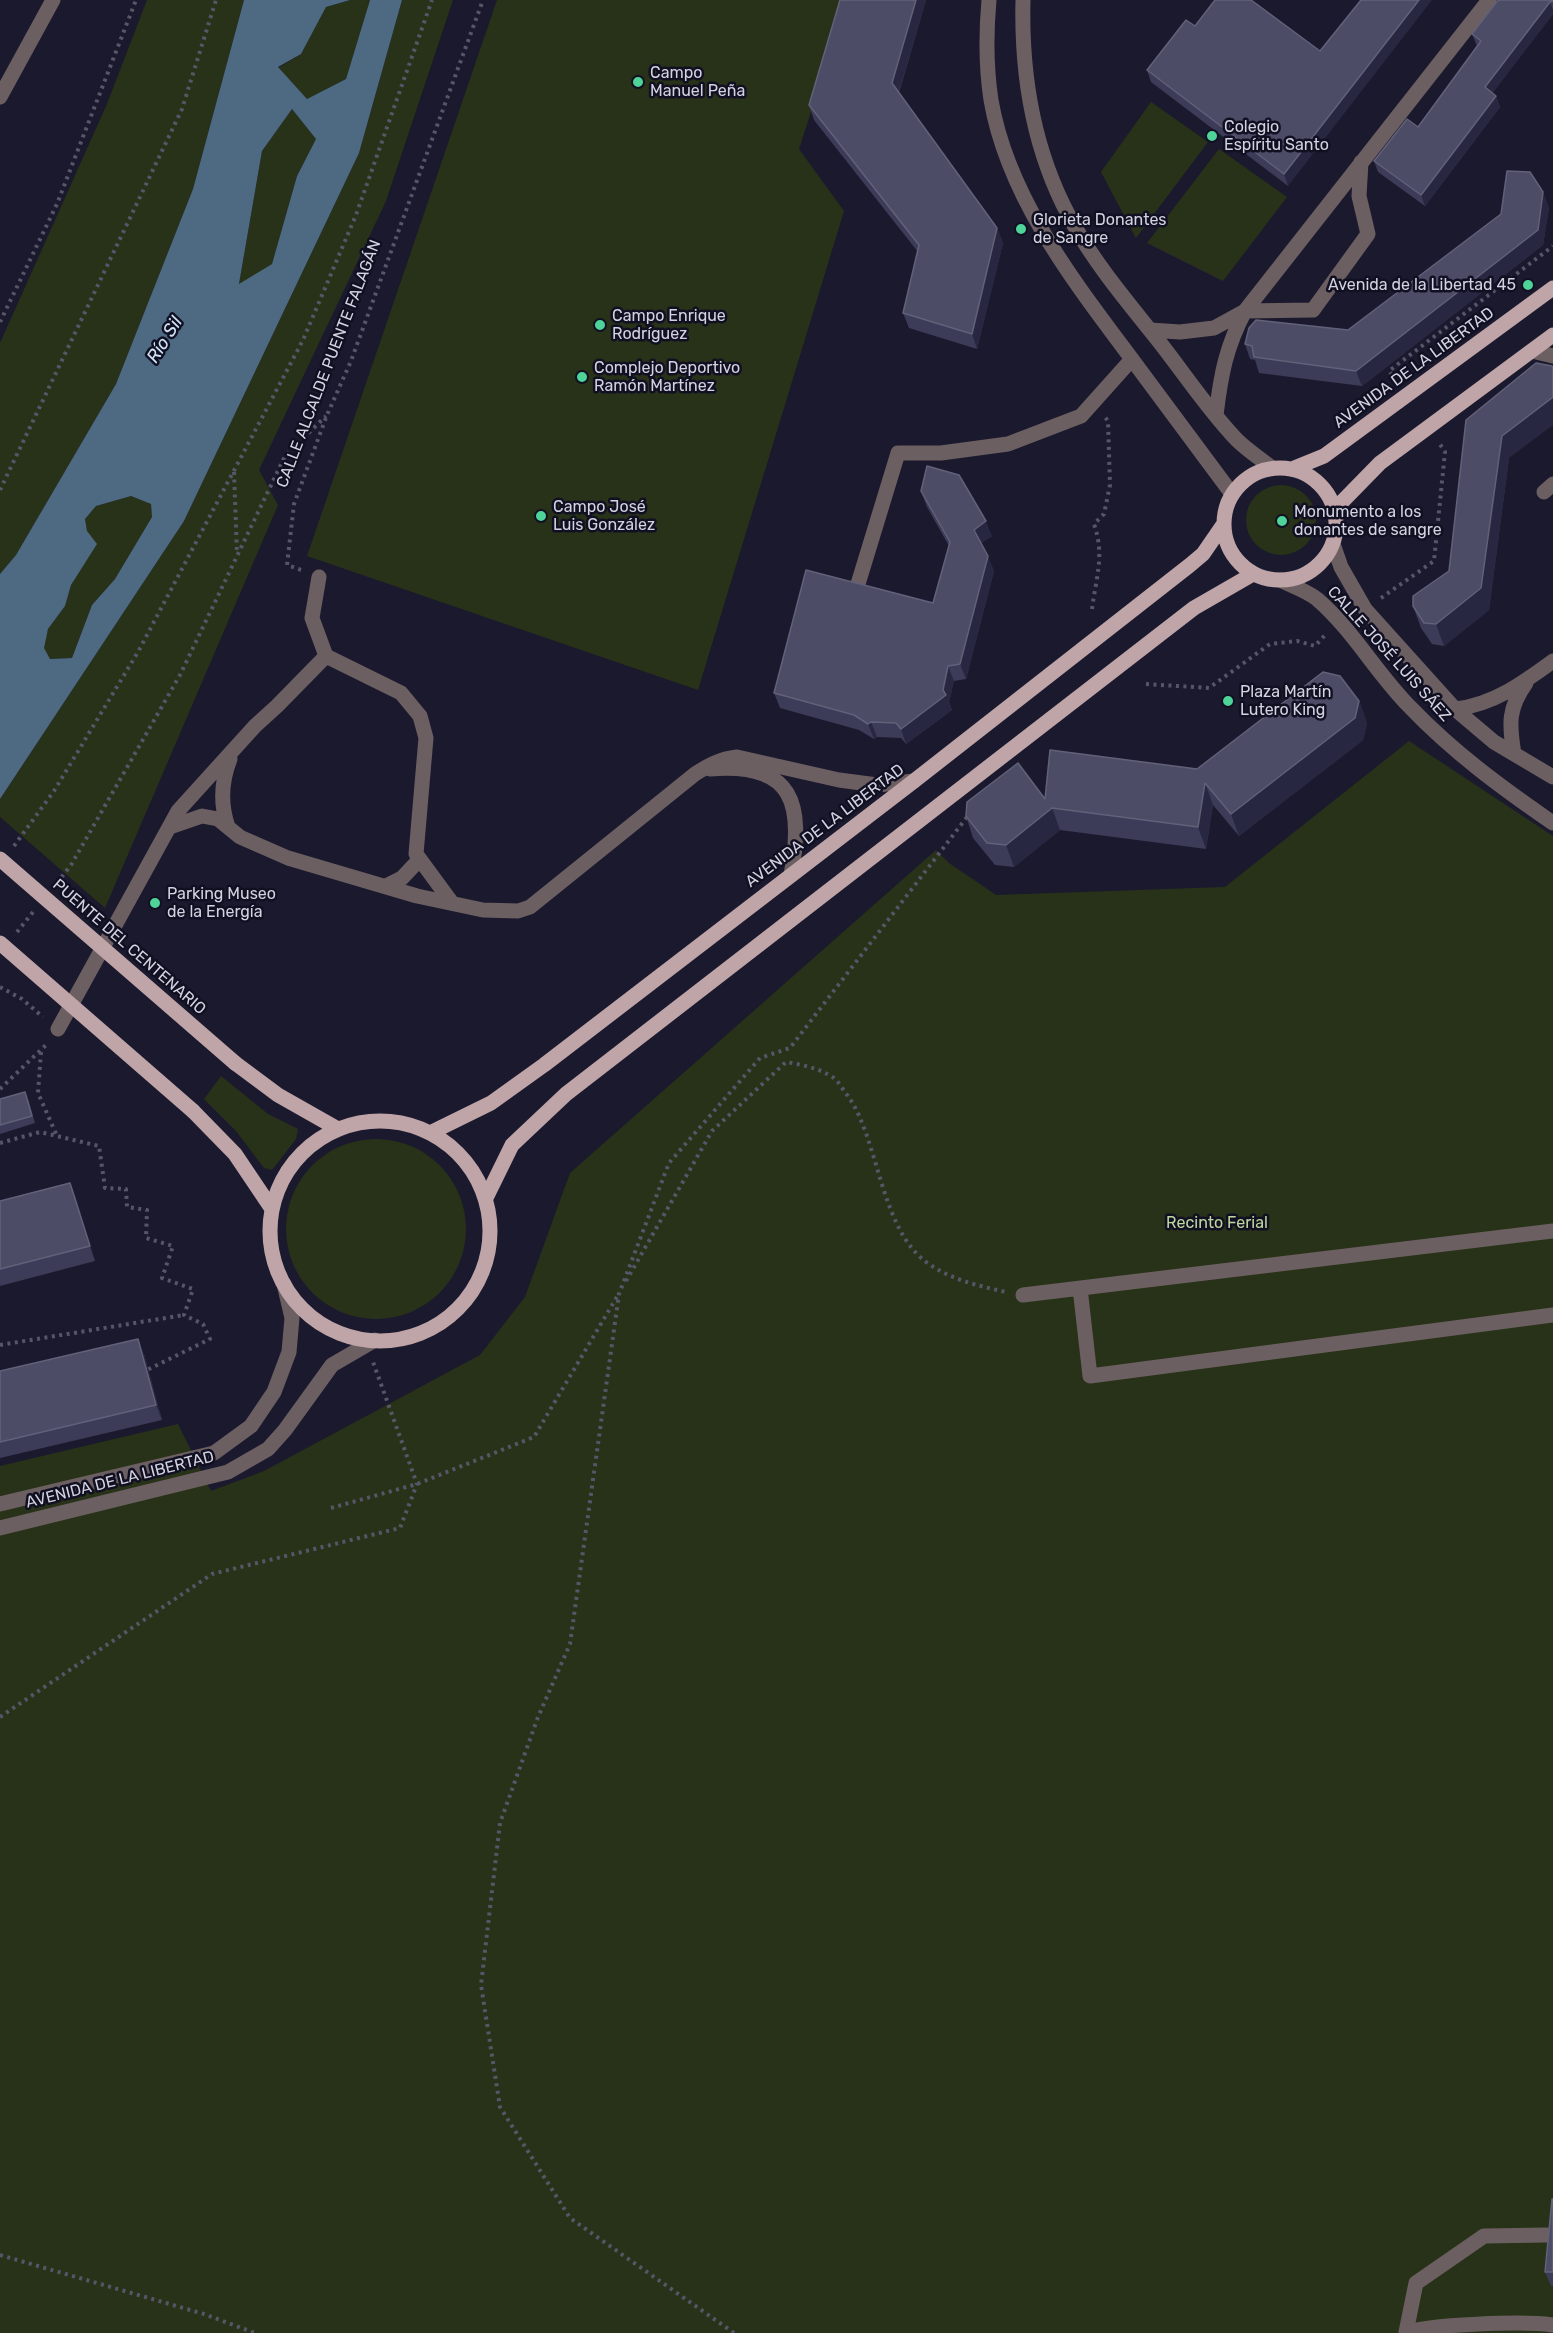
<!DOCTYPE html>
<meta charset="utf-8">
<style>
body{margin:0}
canvas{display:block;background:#1a192d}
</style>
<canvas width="1553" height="2333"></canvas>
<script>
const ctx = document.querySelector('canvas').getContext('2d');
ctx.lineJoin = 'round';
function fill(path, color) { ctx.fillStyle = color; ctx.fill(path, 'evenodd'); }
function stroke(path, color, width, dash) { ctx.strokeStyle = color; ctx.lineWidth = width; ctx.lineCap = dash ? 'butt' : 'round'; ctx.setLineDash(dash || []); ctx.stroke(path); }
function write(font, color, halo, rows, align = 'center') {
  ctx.font = font + ' Rubik,sans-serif'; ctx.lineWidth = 5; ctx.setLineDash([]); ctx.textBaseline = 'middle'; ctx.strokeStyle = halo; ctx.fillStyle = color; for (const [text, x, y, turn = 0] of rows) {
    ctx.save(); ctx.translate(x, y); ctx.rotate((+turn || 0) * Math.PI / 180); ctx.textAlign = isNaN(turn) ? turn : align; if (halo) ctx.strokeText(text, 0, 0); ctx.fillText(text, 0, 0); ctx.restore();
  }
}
fill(new Path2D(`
 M 147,0 L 244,0 L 193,189 L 116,384 L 16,555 L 0,574 L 0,343 L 107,104 Z
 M 350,0 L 370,0 L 346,79 L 307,99 L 278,68 L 301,54 L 326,7 Z
 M 402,0 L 453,0 L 386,201 L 259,470 L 278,505 L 105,908 L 0,817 L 0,799 L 184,521 L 359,153 Z
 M 497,0 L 847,0 L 799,149 L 844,211 L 698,690 L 307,556 Z
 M 1151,102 L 1208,142 L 1136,238 L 1101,172 Z
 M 292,109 L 316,139 L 297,176 L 272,264 L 239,285 L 262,151 Z
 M 1219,149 L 1287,197 L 1223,281 L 1147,243 Z
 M1246 520a35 35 0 1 1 70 0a35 35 0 1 1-70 0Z
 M 131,496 L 151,504 L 152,517 L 115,579 L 92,605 L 72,658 L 50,659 L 43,648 L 48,629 L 65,606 L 71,585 L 80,569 L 87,531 L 85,519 L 96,506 Z
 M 1409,741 L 1553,836 L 1553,2333 L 0,2333 L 0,1466 L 178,1424 L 211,1491 L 264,1471 L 480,1355 L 525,1297 L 570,1173 L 936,850 L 949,863 L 996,895 L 1225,887 Z
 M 221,1076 L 268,1114 L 298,1129 L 296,1139 L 272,1170 L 264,1168 L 236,1131 L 204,1099 Z
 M286 1229a90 90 0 1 1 180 0a90 90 0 1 1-180 0Z`), '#283218');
fill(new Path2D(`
 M 244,0 L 350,0 L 326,7 L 301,54 L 278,67 L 307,99 L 346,79 L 370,0 L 402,0 L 359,153 L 184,521 L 0,799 L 0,574 L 16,555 L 116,384 L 193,189 ZM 292,109 L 316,139 L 297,176 L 272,264 L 239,284 L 262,151 ZM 131,496 L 151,504 L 152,517 L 115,579 L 92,605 L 72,658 L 50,659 L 44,648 L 48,629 L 65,606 L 71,585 L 97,544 L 87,531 L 85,519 L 96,506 Z`), '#4e6982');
stroke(new Path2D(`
 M 0,322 L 57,204 L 136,0
 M 1396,381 L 1389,371 L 1553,246
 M 234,472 L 237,554
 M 0,490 L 182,109 L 216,0
 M 301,570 L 287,565 L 294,504 L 327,415 L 351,361 L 483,0
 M 1381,598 L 1434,561 L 1445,452 L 1438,441
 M 1092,609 C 1096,577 1105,556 1094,524 L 1104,514 L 1110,485 L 1108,421 L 1105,417
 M 1146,684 L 1209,688 L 1270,644 L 1297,641 L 1315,646 L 1325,635
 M 14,846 L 54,791 L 138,652 L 303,340 L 356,215 L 432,0
 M 57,883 L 71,865 L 180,675 L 285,456 L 326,416
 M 17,932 L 33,912
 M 0,987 L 22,999 L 43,1017
 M 41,1052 L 38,1093 L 57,1136
 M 0,1089 L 47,1044
 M 0,1143 L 40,1132 L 99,1146 L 105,1188 L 126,1189 L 127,1207 L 147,1210 L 146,1238 L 173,1246 L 162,1278 L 193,1289 L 184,1315 L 203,1324 L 210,1339 L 147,1370
 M 626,1281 L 712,1131 L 786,1062 C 803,1065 819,1068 834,1078 C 839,1082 843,1090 848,1096 C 880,1142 880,1231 929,1264 C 952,1280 979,1286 1006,1292
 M 0,1345 L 184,1315
 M 331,1508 L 417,1484 L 534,1437 L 618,1295
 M 0,1717 L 212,1574 L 400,1528 L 417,1484 L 373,1362
 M 0,2255 L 204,2314 L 255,2333
 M 734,2333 L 570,2218 L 500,2107 L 481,1985 L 500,1823 L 538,1717 L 570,1644 L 619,1294 L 669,1163 L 760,1058 L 790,1048 L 967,817`), '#565668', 4, [3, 4.5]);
stroke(new Path2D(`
 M 989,0 C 986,33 986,67 991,100 C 1008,199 1076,284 1134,362 C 1167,406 1199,450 1232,494
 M 1023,0 C 1021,79 1035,158 1075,227 C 1099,269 1131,306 1161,344 C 1186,376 1209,411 1237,440 C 1247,450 1261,459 1272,468
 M 0,97 L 53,0
 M 1150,330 L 1180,332 L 1214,328 L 1245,311 L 1313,310 L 1368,234 L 1359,196 L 1361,162
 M 1532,351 L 1553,356
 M 1216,415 C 1221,374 1226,347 1245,311 L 1489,0
 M 1544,492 L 1553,484
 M 1333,544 L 1341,567 L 1365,609 L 1455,709 L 1494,742 L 1553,777
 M 319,577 L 312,618 L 326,656 L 401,693 L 420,716 L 426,738 L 416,854 L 452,903
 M 1280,580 C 1292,586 1307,591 1317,599 C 1353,630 1377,674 1410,707 C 1453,752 1502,788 1553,823
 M 858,584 L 898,453 L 941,453 L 1008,444 L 1081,416 L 1132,359
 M 1455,709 C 1493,705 1523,683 1553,661
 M 1514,754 C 1509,724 1508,708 1526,683
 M 710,769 C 794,762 804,804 791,875
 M 170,827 L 202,816 L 218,819 L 240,837 L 288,858 L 417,896 L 483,910 L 518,911 L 530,907 L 695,774 C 709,765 720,759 737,757 L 839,780 L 877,785 L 914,781
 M 228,827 C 220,804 221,782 230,759
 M 386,886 L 402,878 L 419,860
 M 58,1029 L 178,811 L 255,726 L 277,706 L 326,656
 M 1080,1288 L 1090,1376 L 1553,1315
 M 1023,1295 L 1553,1231
 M 0,1504 L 214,1453 L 251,1426 L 274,1392 L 289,1352 L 292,1318 L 284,1284
 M 0,1528 L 228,1472 L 268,1449 L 285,1430 L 332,1365 L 375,1340
 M 1406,2332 L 1416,2283 L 1484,2236 L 1547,2235
 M 1406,2333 C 1426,2324 1527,2321 1553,2325`), '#6c5f61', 15);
stroke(new Path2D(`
 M1224 524a56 56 0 1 1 112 0a56 56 0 1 1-112 0Z
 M 1292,469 L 1324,456 L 1553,288
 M 1335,509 L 1380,463 L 1553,335
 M 235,1063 L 278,1095 L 338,1129
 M 193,1111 L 235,1154 L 272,1209
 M270 1231a110 110 0 1 1 220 0a110 110 0 1 1-220 0Z
 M 430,1133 L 491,1103 L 544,1065 L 914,781 L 1190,565 L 1203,554 L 1223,525
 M 486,1198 L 512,1145 L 566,1094 L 1194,608 L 1253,574`), '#bfa4a8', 15);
stroke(new Path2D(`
 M 0,859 L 235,1063
 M 0,943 L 193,1111`), '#bfa4a8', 15);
fill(new Path2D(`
 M 840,0 L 926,0 L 899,93 L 997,228 L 1003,243 L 977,349 L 909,328 L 903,313 L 918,252 L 814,120 L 809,105 Z
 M 1553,0 L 1553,14 L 1492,93 L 1496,96 L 1500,107 L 1425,206 L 1378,172 L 1374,161 L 1418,127 L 1477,46 L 1472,34 Z
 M 1195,26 L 1320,51 L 1288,186 L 1151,82 L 1147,70 Z
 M 1549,207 L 1543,245 L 1362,386 L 1259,373 L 1255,360 L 1250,359 L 1245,344 L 1348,330 Z
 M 1509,458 L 1489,610 L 1444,646 L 1432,644 L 1421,628 L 1413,606 L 1449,571 Z
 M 921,491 L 992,536 L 981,543 L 994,571 L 966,679 L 954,681 L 949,702 L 952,710 L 906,744 L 901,738 L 877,737 L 874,739 L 859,730 L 780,708 L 774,693 L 933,603 L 949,546 L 927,507 Z
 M 1359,701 L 1367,723 L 1363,740 L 1239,836 L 1213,805 L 1206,849 L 1060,830 L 1014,867 L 995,865 L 973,838 L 966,816 L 1045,799 L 1197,769 Z
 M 0,1099 L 28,1099 L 35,1123 L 0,1134 Z
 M 70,1183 L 95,1261 L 0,1286 L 0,1201 Z
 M 144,1354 L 162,1420 L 0,1458 L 0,1371 Z
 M 1553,2199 L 1553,2286 L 1551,2286 L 1545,2272 Z`), '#3c3b58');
fill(new Path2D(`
 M 916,0 L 926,0 L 897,98 L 892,83 Z
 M 1419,0 L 1432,0 L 1288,186 L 1284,174 Z
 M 1550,2 L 1553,10 L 1553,14 L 1489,98 L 1485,87 Z
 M 1496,96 L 1500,107 L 1425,206 L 1421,195 Z
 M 1543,192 L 1549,207 L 1543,245 L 1362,386 L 1356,371 Z
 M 997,228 L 1003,243 L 977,349 L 972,334 Z
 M 1553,397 L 1553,425 L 1509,458 L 1489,610 L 1444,646 L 1436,624 L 1502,436 Z
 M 986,521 L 992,536 L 979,545 L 974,530 Z
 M 988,556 L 994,571 L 966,679 L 960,664 Z
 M 948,666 L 954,681 L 949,702 L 952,710 L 906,744 L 901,729 L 943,690 Z
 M 1359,701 L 1367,723 L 1363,740 L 1239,836 L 1231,814 Z
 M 871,722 L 877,737 L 874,739 L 868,724 Z
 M 1205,783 L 1213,805 L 1206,849 L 1198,827 Z
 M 1052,808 L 1060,830 L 1014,867 L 1006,845 Z
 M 70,1183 L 76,1198 L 95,1261 L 90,1246 Z
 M 138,1339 L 144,1354 L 162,1420 L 156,1405 Z`), '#282741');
const building = new Path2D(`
 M 840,0 L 916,0 L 892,83 L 997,228 L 972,334 L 903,313 L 919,245 L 809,105 Z
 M 1215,0 L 1251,0 L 1320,51 L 1361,0 L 1419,0 L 1284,174 L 1147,70 L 1186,20 L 1195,26 Z
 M 1498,0 L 1553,0 L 1553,1 L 1550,2 L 1485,87 L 1496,96 L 1421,195 L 1374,161 L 1407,119 L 1418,127 L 1481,41 L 1472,34 Z
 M 1507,171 L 1530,172 L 1543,192 L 1538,230 L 1356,371 L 1254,357 L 1252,346 L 1245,344 L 1249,328 L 1256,320 L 1348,330 L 1501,214 Z
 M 1536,363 L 1552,366 L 1553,368 L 1553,397 L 1502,436 L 1481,588 L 1436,624 L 1424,623 L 1413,606 L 1413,596 L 1449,571 L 1466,420 Z
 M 927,466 L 959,475 L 986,521 L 974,530 L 988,556 L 960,664 L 948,666 L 943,690 L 946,695 L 901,729 L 896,723 L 871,722 L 868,724 L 854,715 L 774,693 L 806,570 L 933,603 L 950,542 L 921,491 Z
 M 1323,672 L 1340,676 L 1359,701 L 1355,718 L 1231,814 L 1205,783 L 1198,827 L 1052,808 L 1006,845 L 987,843 L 966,816 L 967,802 L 1018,763 L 1045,799 L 1050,750 L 1197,769 Z
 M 25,1092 L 32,1116 L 0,1125 L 0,1099 Z
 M 70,1183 L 90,1246 L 0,1269 L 0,1201 Z
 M 138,1339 L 156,1405 L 0,1442 L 0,1371 Z
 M 1552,2199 L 1553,2199 L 1553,2272 L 1545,2272 Z`);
fill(building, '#4c4c67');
stroke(building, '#61617a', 1.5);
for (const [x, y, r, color] of [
 [638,82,6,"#4ed399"],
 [1212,136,6,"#4ed399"],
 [1021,229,6,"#4ed399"],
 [1528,285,6,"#4ed399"],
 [600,325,6,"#4ed399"],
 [582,377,6,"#4ed399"],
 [541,516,6,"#4ed399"],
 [1282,521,6,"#4ed399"],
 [1228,701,6,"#4ed399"],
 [155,903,6,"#4ed399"]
]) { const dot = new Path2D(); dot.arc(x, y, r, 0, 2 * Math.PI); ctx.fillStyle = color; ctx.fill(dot); stroke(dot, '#111023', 2); }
write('16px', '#d2d2e0', '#111023', [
 ["Campo",650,73],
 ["Manuel Peña",650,91],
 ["Colegio",1224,127],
 ["Espíritu Santo",1224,145],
 ["Glorieta Donantes",1033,220],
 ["de Sangre",1033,238],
 ["Avenida de la Libertad 45",1516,285,"right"],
 ["Campo Enrique",612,316],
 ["Rodríguez",612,334],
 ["Complejo Deportivo",594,368],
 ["Ramón Martínez",594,386],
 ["Campo José",553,507],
 ["Luis González",553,525],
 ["Monumento a los",1294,512],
 ["donantes de sangre",1294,530],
 ["Plaza Martín",1240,692],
 ["Lutero King",1240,710],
 ["Parking Museo",167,894],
 ["de la Energía",167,912]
], 'left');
write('16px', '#d2d2e0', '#111023', [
 ["CALLE ALCALDE PUENTE FALAGÁN",329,364,-69],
 ["AVENIDA DE LA LIBERTAD",1414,368,-36],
 ["CALLE JOSÉ LUIS SÁEZ",1389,654,48],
 ["AVENIDA DE LA LIBERTAD",825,826,-37],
 ["PUENTE DEL CENTENARIO",129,947,41],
 ["AVENIDA DE LA LIBERTAD",120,1480,-14]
]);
write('16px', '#bfd79d', '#111023', [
 ["Recinto Ferial",1217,1223]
]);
write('italic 18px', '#cfe3f5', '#111023', [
 ["Río Sil",165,340,-58]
]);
</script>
